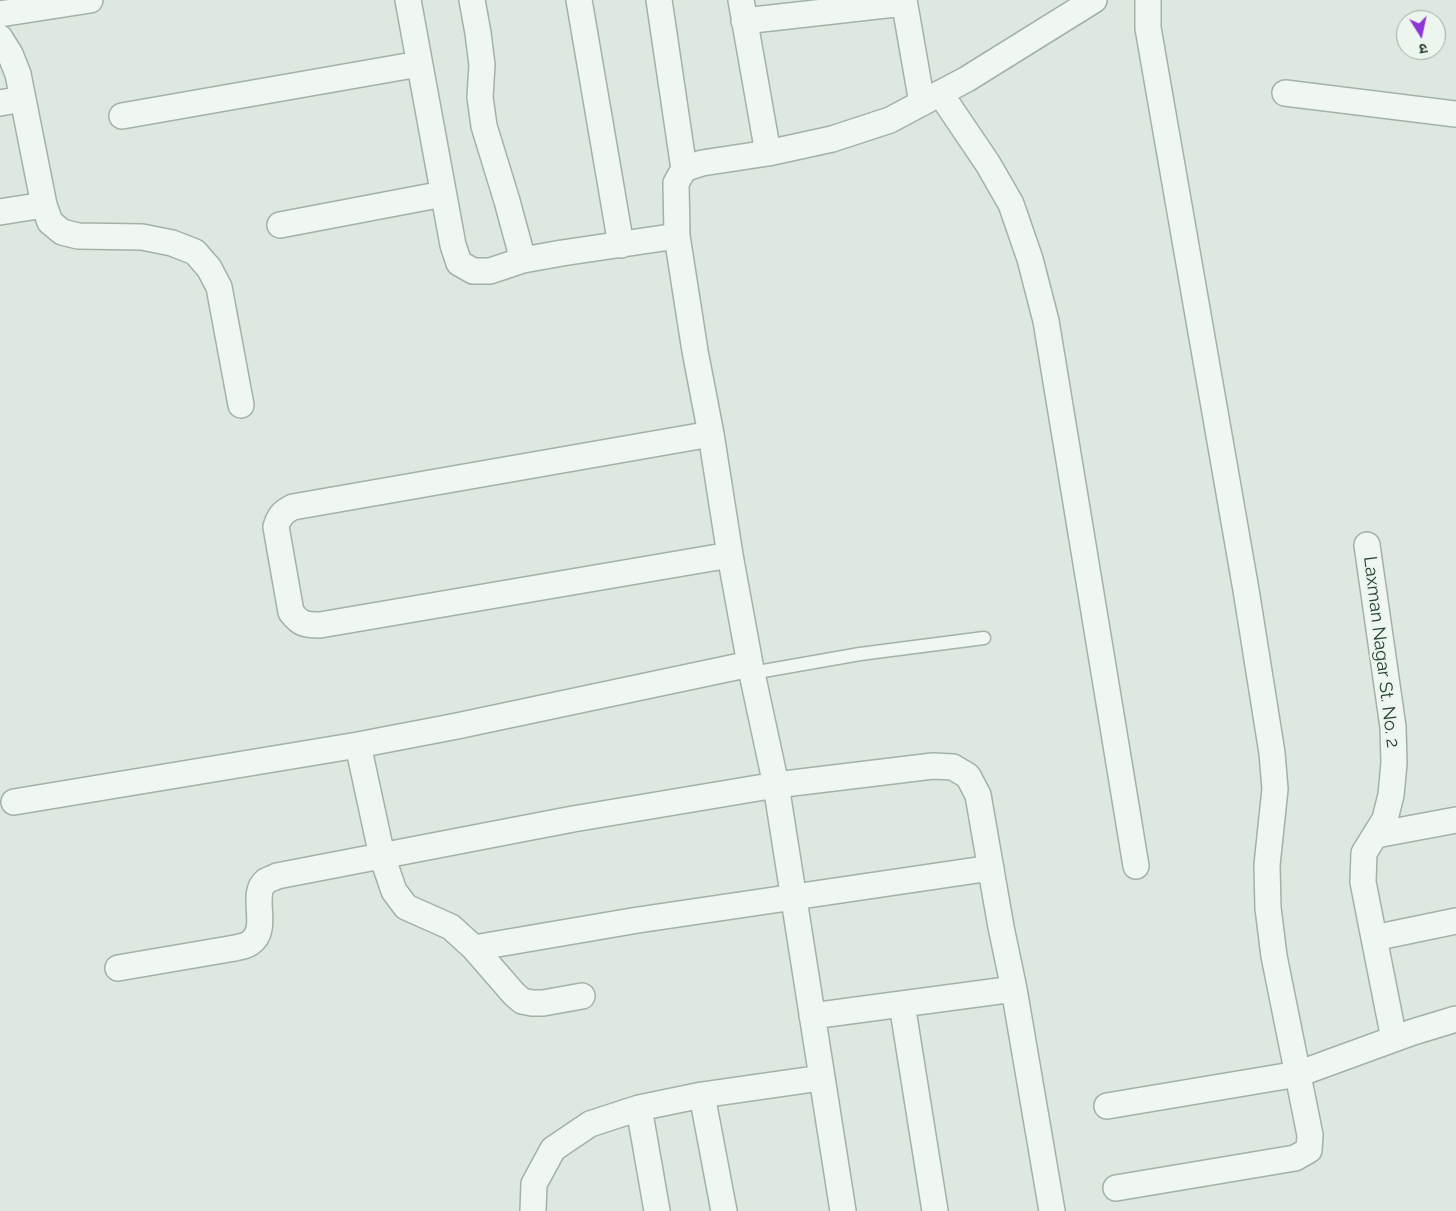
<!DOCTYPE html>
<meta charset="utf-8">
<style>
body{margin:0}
#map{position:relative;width:1456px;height:1211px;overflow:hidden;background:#dde8e0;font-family:Raleway,"Noto Sans Devanagari",sans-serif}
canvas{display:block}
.north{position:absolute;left:1396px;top:10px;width:50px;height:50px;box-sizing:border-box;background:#ecf6ef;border:1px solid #9cada2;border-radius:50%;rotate:170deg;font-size:14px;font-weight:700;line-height:20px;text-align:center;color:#25402e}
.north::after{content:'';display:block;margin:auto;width:18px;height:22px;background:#9036d9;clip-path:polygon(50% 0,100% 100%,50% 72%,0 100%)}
</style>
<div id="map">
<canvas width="1456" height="1211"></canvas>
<div class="north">उ</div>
</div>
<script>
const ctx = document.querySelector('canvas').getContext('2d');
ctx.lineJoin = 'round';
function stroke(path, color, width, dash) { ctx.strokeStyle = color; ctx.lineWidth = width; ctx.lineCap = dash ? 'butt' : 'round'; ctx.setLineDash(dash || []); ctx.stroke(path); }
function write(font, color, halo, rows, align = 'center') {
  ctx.font = font + ' Raleway,sans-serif'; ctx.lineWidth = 5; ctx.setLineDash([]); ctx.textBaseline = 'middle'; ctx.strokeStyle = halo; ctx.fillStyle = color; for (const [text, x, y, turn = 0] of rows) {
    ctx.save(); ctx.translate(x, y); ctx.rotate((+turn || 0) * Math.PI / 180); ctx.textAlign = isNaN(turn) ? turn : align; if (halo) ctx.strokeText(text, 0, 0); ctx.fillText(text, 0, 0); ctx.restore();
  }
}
const service = new Path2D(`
 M 752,673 L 860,654 L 984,638`);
const minor = new Path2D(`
 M 408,0 L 453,245 L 459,263 L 473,271 L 490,271 L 523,260 L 562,253 L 677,236
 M 472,0 L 478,33 L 482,65 L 480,97 L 484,126 L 507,201 L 523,260
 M 579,0 L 621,245
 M 659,0 L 684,169
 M 741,0 L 768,153
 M 904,0 L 922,103
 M 0,14 L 90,0
 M 744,21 L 904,3
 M 0,38 L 10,54 L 18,74 L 44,205 L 50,222 L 62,232 L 78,236 L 142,237 L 172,243 L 195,252 L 209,268 L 219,287 L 241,405
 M 940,93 L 988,164 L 1011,204 L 1030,259 L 1046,321 L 1136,866
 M 1285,93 L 1456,114
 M 0,103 L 23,99
 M 122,116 L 419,64
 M 0,212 L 44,205
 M 280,225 L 443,194
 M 711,434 L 293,507 C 283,512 279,516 276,527 L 291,612 C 300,624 305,625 320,625 L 730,555
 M 1367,545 L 1393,727 L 1394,763 L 1391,795 L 1385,819 L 1364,853 L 1363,882 L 1374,938 L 1456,921
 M 358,745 L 382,856 L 394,891 L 406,907 L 451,927 L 474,948 L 514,994 L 522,1001 L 532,1003 L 543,1003 L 582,996
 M 14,802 L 358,745 L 457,726 L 750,664
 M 1376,835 L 1456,820
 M 1374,938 L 1394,1039
 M 474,948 L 638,920 L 991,868
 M 118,968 L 235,948 C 239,947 246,946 250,943 C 271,929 249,894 266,881 C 269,879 274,878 277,876 L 573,819 L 776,785 L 933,766 L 953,767 L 968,776 L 978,795 L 1001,927 L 1014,989 L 1052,1211
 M 902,1004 L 935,1211
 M 812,1016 L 1014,989
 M 702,1095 L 724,1211
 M 1107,1106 L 1298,1074 L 1413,1032 L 1456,1019
 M 639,1108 L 657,1211
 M 1116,1188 L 1295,1158 L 1309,1150 L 1310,1135 L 1274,956 L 1268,908 L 1267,865 L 1275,789 L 1272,753 L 1246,590 L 1148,28 L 1148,0
 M 533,1211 L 534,1184 L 553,1149 L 590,1124 L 639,1108 L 702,1095 L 821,1078
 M 843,1211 L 776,785 L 750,664 L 730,555 L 711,434 L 695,351 L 677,236 L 676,183 L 684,169 L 702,163 L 768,153 L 832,139 L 890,120 L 967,79 L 1094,0`);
stroke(service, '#a2b2a7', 15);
stroke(minor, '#a2b2a7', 28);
stroke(service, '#f0f6f2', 12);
stroke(minor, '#f0f6f2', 25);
write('18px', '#25402e', '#ecf6ef', [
 ["Laxman Nagar St. No. 2",1381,652,83]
]);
</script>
